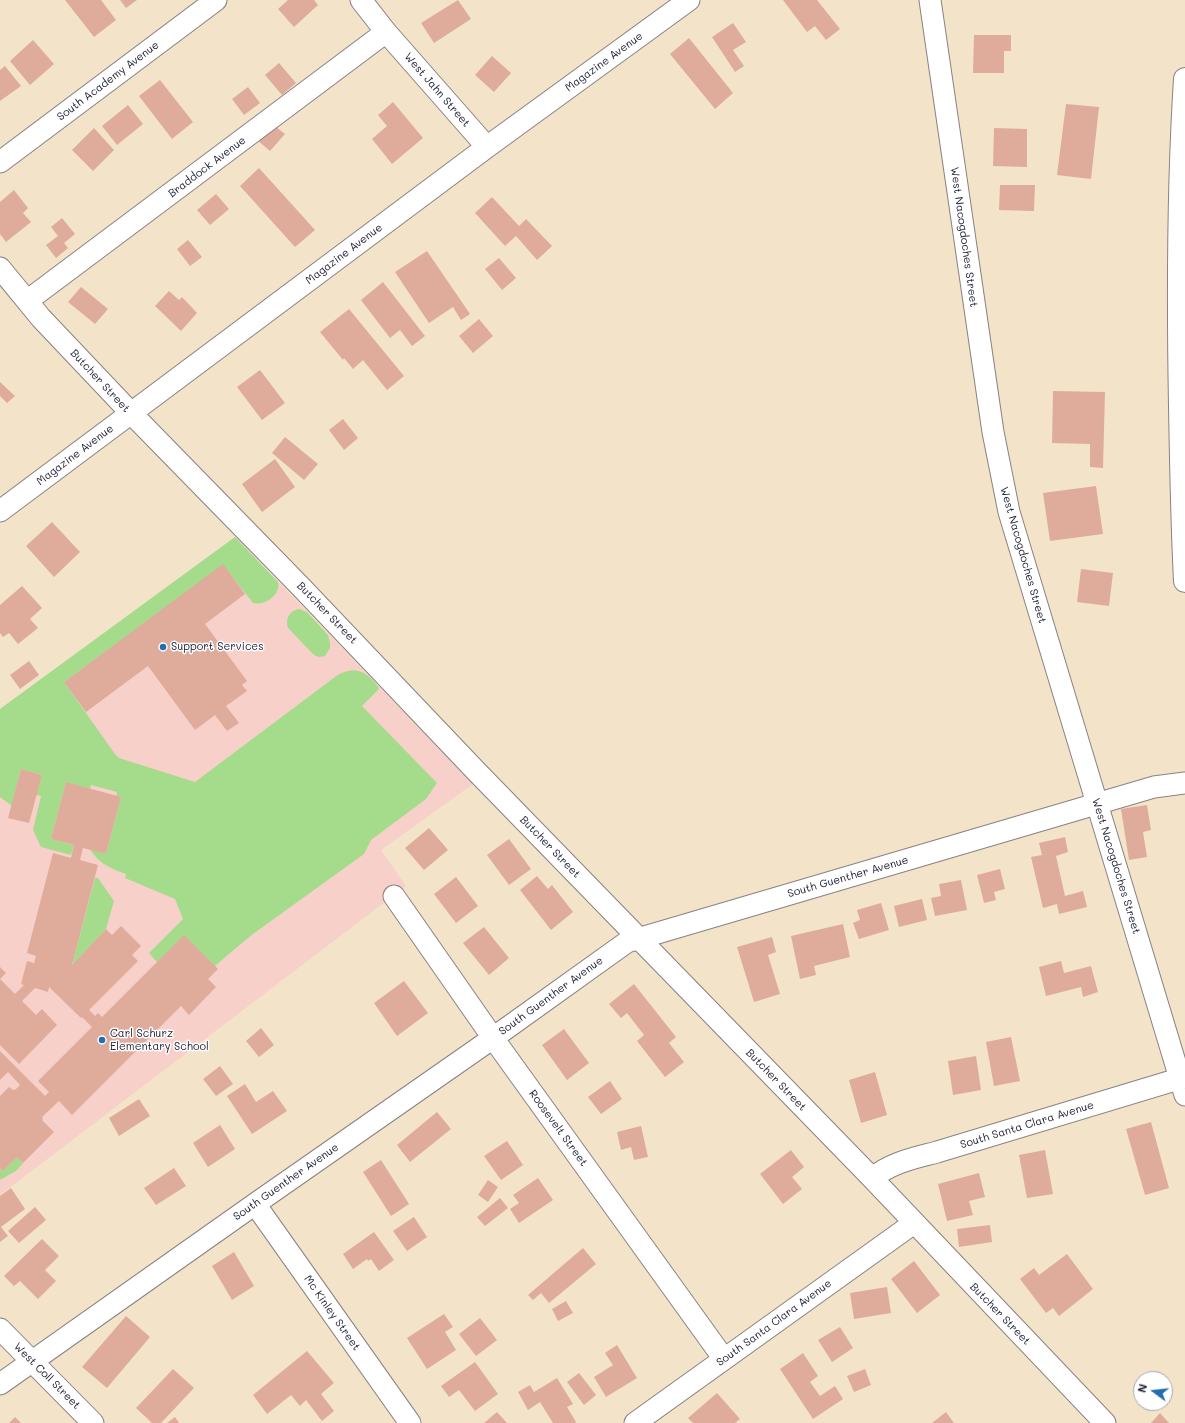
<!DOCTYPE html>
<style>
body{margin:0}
#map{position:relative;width:1185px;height:1423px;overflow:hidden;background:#f3e3c9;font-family:Mali,sans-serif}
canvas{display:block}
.north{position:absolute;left:1133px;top:1371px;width:40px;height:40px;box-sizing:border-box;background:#fff;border:1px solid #a7a7b1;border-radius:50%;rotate:285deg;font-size:11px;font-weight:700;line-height:16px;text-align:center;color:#22223b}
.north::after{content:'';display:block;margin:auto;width:14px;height:18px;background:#1f6fb2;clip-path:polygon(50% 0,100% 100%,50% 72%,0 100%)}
</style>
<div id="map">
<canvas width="1185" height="1423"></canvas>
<div class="north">N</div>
</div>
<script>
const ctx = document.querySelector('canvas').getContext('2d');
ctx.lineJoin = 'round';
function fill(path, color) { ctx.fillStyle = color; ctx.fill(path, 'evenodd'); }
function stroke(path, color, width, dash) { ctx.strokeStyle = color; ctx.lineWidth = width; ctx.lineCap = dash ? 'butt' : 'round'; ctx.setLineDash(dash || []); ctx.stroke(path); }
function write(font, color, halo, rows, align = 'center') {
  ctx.font = font + ' Mali,sans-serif'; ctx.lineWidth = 3; ctx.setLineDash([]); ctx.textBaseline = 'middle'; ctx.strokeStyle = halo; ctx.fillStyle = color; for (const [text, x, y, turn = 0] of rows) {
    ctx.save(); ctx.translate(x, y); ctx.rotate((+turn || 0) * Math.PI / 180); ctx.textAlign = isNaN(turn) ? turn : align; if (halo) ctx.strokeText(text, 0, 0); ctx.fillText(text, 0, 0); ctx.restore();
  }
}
fill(new Path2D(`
 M 235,537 L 473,784 L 381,850 L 406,886 L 0,1195 L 0,709 Z`), '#f7d0ca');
fill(new Path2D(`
 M 235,537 L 278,582 C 281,595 265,606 253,603 L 223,565 L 64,682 L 115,754 L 119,758 L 195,782 L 335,677 C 353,664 367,671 379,688 L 378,690 L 362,706 L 437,783 L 426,799 L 371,840 L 364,854 L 253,934 L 230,953 L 215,966 L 157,962 L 149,953 L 183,919 L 175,899 L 125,878 L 126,874 C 111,869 98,863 90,849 L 106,854 L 121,797 L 116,796 L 117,792 L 91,785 L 90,789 L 66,782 L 51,839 L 74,845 L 71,855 L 41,847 L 33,830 L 41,796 L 36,795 L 42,775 L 21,769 L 12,806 L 0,797 L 0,709 Z
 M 299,609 L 307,612 L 328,635 L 330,643 L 330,648 L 325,656 L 319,657 L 314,655 L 288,628 C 285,619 289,611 299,609 Z
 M 95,878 L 98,878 L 114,901 L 106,929 L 72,965 Z
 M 17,1157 L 23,1163 L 16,1171 L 0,1180 L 0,1168 L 3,1171 Z`), '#a5dc8c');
fill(new Path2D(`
 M 65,0 L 101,0 L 116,20 L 94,37 Z
 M 120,0 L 137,0 L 126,8 Z
 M 288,0 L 314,0 L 318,5 L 294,27 L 278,9 Z
 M 458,0 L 471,19 L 434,43 L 421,23 Z
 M 783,0 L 817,0 L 840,29 L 826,40 L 815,26 L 807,32 Z
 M 733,23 L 746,42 L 733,50 L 744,66 L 735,72 L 712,37 Z
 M 974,35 L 1011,35 L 1011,51 L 1004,51 L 1004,73 L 973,73 Z
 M 689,38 L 733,93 L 715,109 L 670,54 Z
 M 33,40 L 54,64 L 30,85 L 10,61 Z
 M 492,56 L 511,73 L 494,92 L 475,75 Z
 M 279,63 L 296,83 L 282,95 L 265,75 Z
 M 5,66 L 21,86 L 0,101 L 0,70 Z
 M 160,80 L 193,122 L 172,139 L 139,96 Z
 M 248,87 L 260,103 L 244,115 L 232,99 Z
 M 393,102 L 423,138 L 392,164 L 372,139 L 387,126 L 378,115 Z
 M 1066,104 L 1099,107 L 1091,179 L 1057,175 Z
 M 128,105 L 143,124 L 117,145 L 102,126 Z
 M 271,123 L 285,134 L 270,151 L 257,140 Z
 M 94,128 L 114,150 L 93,171 L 72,150 Z
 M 994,128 L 1027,129 L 1027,167 L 993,166 Z
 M 259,168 L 315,230 L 295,247 L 240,186 Z
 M 1000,185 L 1035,185 L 1034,211 L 999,210 Z
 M 14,190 L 28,208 L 23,213 L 31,222 L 6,242 L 0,234 L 0,202 Z
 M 216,194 L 229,209 L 210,225 L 197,210 Z
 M 492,197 L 519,226 L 526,219 L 552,246 L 537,260 L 516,236 L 505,246 L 475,213 Z
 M 62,218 L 75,234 L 64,243 L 68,248 L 56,258 L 46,245 L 58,236 L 51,227 Z
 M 188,240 L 202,257 L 190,266 L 177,249 Z
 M 427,251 L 470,314 L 461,320 L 453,307 L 429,323 L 395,272 Z
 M 499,258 L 516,278 L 502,290 L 485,269 Z
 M 383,282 L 425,336 L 412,346 L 400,330 L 390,338 L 361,300 Z
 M 81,287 L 108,309 L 95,324 L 68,302 Z
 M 169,291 L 179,300 L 182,297 L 197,313 L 181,331 L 155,306 Z
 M 349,309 L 404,376 L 387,390 L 363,360 L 353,369 L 344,358 L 343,360 L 320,332 Z
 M 479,319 L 493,336 L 473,353 L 459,336 Z
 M 260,370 L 285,403 L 262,420 L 237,387 Z
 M 0,382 L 15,396 L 7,403 L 0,396 Z
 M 1053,391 L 1105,392 L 1103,468 L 1090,467 L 1090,444 L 1052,443 Z
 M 343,419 L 358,438 L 344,450 L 329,430 Z
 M 285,437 L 318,464 L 304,480 L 272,453 Z
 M 275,459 L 295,487 L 262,512 L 242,484 Z
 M 1096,486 L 1103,534 L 1050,541 L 1043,493 Z
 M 52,522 L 80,552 L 54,577 L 26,546 Z
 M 223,564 L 245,594 L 205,624 L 247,681 L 242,685 L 247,691 L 226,706 L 239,723 L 227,731 L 215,715 L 195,730 L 148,666 L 86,712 L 64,682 Z
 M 1081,569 L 1113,573 L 1109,606 L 1077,602 Z
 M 22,586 L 42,608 L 30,619 L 38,628 L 18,644 L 9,633 L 3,637 L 0,633 L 0,605 Z
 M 29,661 L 39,675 L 20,689 L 10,675 Z
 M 21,769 L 42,775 L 29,823 L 8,818 Z
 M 66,782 L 121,797 L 106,854 L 83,848 L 80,860 L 98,865 L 72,965 L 106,929 L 112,935 L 121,926 L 141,946 L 132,955 L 138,961 L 89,1010 L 95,1016 L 98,1013 L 102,1017 L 184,935 L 218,969 L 208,979 L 216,987 L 189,1015 L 181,1006 L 72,1115 L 59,1101 L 42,1117 L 43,1118 L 42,1120 L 54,1132 L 23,1163 L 17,1157 L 3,1171 L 0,1168 L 0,1096 L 9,1087 L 13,1090 L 15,1089 L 15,1090 L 20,1085 L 8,1072 L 0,1080 L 0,1051 L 45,1096 L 49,1092 L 38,1081 L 92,1027 L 82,1017 L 81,1018 L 49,987 L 48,992 L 35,988 L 22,1001 L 36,1015 L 42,1009 L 57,1025 L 19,1064 L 0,1045 L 0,967 L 6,973 L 0,979 L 15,994 L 24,985 L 21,984 L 27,961 L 34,963 L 36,956 L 27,953 L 53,853 L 71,858 L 74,845 L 51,839 Z
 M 1147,805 L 1151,830 L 1143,832 L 1147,857 L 1129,860 L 1121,809 Z
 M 429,828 L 448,850 L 424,870 L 405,848 Z
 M 1065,837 L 1068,852 L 1056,856 L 1065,896 L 1083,891 L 1087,907 L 1059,914 L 1057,904 L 1043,908 L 1031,857 L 1042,855 L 1039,843 Z
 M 509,839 L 531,869 L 509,885 L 487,855 Z
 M 1000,869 L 1005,889 L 994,892 L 996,900 L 984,903 L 977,875 Z
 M 537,876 L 548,889 L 552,885 L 573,912 L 551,930 L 520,890 Z
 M 456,877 L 478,906 L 456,923 L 434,894 Z
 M 961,880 L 967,910 L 935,916 L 931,898 L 941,896 L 939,884 Z
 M 922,899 L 927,920 L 899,927 L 894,906 Z
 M 881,903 L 889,930 L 859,939 L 853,923 L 860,920 L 857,910 Z
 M 843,924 L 850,957 L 814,966 L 816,975 L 800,979 L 791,936 Z
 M 484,927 L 509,958 L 489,975 L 463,943 Z
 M 772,937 L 776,952 L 768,955 L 780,994 L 754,1002 L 737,947 Z
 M 1061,961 L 1064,973 L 1091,966 L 1098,992 L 1083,997 L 1081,987 L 1046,996 L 1039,967 Z
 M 404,981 L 428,1013 L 397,1036 L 374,1003 Z
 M 634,984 L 676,1037 L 669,1043 L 684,1062 L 665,1077 L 637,1041 L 644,1035 L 627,1013 L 621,1018 L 609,1004 Z
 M 261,1028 L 274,1045 L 259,1057 L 246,1041 Z
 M 564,1029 L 589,1063 L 567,1080 L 542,1045 Z
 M 1011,1037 L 1020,1081 L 994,1086 L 986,1042 Z
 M 976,1056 L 981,1090 L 953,1095 L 948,1061 Z
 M 220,1066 L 233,1084 L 216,1096 L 203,1079 Z
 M 875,1072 L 887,1115 L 861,1123 L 849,1080 Z
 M 610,1081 L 622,1099 L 601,1114 L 588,1097 Z
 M 245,1084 L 256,1102 L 273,1091 L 287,1111 L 252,1134 L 227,1096 Z
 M 139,1099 L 150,1116 L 119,1136 L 109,1118 Z
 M 437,1112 L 451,1129 L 410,1162 L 397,1145 Z
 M 1151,1122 L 1169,1188 L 1145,1195 L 1126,1129 Z
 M 220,1125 L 235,1149 L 208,1167 L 193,1143 Z
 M 641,1126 L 648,1157 L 634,1160 L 631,1147 L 621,1150 L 617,1132 Z
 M 507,1141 L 523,1165 L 501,1180 L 484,1156 Z
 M 791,1150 L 804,1167 L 792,1177 L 802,1189 L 783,1204 L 760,1174 Z
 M 1045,1150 L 1053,1194 L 1027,1198 L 1019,1155 Z
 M 381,1160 L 409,1204 L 391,1216 L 363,1172 Z
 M 174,1168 L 186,1186 L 156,1205 L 144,1188 Z
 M 979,1173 L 985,1197 L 969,1201 L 973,1215 L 947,1221 L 938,1184 Z
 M 538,1178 L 553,1200 L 519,1223 L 510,1209 L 519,1203 L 513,1195 Z
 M 488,1180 L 498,1187 L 488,1202 L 478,1195 Z
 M 11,1188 L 25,1209 L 1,1227 L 8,1236 L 0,1242 L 0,1196 Z
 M 500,1198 L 508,1208 L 485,1226 L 477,1217 Z
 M 35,1207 L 46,1220 L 19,1243 L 8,1231 Z
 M 414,1217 L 427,1237 L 407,1251 L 393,1231 Z
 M 990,1225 L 992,1242 L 959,1247 L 957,1229 Z
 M 374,1232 L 394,1260 L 379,1271 L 371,1259 L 368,1261 L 367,1259 L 353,1269 L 343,1254 Z
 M 42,1239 L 59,1256 L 45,1270 L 56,1281 L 38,1299 L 20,1281 L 14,1286 L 4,1276 Z
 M 583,1248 L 596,1264 L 549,1303 L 541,1293 L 533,1300 L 528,1295 Z
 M 234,1252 L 254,1286 L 232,1300 L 212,1266 Z
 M 1067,1254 L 1093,1289 L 1059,1316 L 1053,1308 L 1046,1313 L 1020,1279 L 1034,1268 L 1039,1275 Z
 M 914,1261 L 940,1295 L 917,1313 L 891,1279 Z
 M 887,1287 L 891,1313 L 854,1319 L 850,1293 Z
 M 566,1301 L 573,1313 L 558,1321 L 552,1309 Z
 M 444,1314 L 453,1327 L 445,1332 L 456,1350 L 427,1369 L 407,1338 Z
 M 126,1316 L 150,1337 L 107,1388 L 82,1367 Z
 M 480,1318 L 497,1340 L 476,1356 L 459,1334 Z
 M 840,1327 L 853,1348 L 832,1362 L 818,1340 Z
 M 617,1345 L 637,1378 L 606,1397 L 594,1377 L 613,1365 L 605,1353 Z
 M 307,1351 L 334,1383 L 321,1394 L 334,1411 L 322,1421 L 306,1400 L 300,1406 L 291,1395 L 267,1414 L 253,1395 Z
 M 803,1353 L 818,1376 L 810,1382 L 820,1396 L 835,1386 L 843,1399 L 813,1419 L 780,1369 Z
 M 475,1362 L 498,1394 L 475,1411 L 459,1390 L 449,1397 L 441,1386 Z
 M 173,1369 L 194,1388 L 161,1423 L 152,1423 L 136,1408 Z
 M 865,1369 L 871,1385 L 854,1392 L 847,1376 Z
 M 579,1373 L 596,1395 L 584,1405 L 567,1382 Z
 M 557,1378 L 573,1404 L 567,1407 L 576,1422 L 575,1423 L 553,1423 L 540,1402 L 528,1410 L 518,1392 L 530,1385 L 534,1392 Z
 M 717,1393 L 740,1419 L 735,1423 L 693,1423 L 688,1418 Z
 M 497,1412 L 507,1423 L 484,1423 Z
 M 946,1412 L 954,1423 L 932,1423 Z
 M 1160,1413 L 1169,1423 L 1151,1423 Z
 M 15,1417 L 21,1423 L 9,1423 Z
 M 175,1417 L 179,1423 L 167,1423 Z`), '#dfac9b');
const street = new Path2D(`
 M 361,0 L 386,32 L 487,147
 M 930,0 L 993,432 L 1009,512 L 1185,1095
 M 0,162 L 216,0
 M 0,268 L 41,318 L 131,413 L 301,587 L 476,771 L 872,1178 L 1105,1423
 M 27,301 L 386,32
 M 0,511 L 487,147 L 689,0
 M 394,896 L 493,1038 L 724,1359
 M 872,1178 C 893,1162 911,1159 937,1152 L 1185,1077
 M 255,1204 L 410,1423
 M 0,1329 L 93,1423
 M 0,1384 L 255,1204 L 493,1038 L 627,942 L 1154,787 L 1185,783
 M 635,1423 L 914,1223`);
const secondary = new Path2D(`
 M 1185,79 C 1178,187 1178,297 1180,406 C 1181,464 1182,523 1185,581`);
stroke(street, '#8a8282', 23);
stroke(secondary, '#8a8282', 24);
stroke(street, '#fff', 21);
stroke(secondary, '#fff', 22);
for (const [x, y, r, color] of [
 [163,647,4,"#1f6fb2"],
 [102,1040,4,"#1f6fb2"]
]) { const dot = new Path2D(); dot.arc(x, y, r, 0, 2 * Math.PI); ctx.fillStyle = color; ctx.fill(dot); stroke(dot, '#fff', 1.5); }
write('11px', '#22223b', '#fff', [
 ["Magazine Avenue",604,62,-36],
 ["South Academy Avenue",108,81,-37],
 ["West Jahn Street",437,90,49],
 ["Braddock Avenue",207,167,-37],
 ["West Nacogdoches Street",964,237,82],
 ["Magazine Avenue",344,254,-37],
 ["Butcher Street",100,381,47],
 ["Magazine Avenue",75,455,-37],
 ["West Nacogdoches Street",1023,555,74],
 ["Butcher Street",327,613,46],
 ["Butcher Street",550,847,46],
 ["West Nacogdoches Street",1116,866,73],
 ["South Guenther Avenue",848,877,-16],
 ["South Guenther Avenue",551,996,-36],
 ["Butcher Street",776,1080,46],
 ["South Santa Clara Avenue",1027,1125,-17],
 ["Roosevelt Street",558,1128,54],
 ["South Guenther Avenue",286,1182,-35],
 ["Mc Kinley Street",332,1313,55],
 ["Butcher Street",1000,1314,46],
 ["South Santa Clara Avenue",774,1323,-36],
 ["West Coll Street",47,1376,45]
]);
write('11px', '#22223b', '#fff', [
 ["Support Services",171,647],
 ["Carl Schurz",110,1034],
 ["Elementary School",110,1047]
], 'left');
</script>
